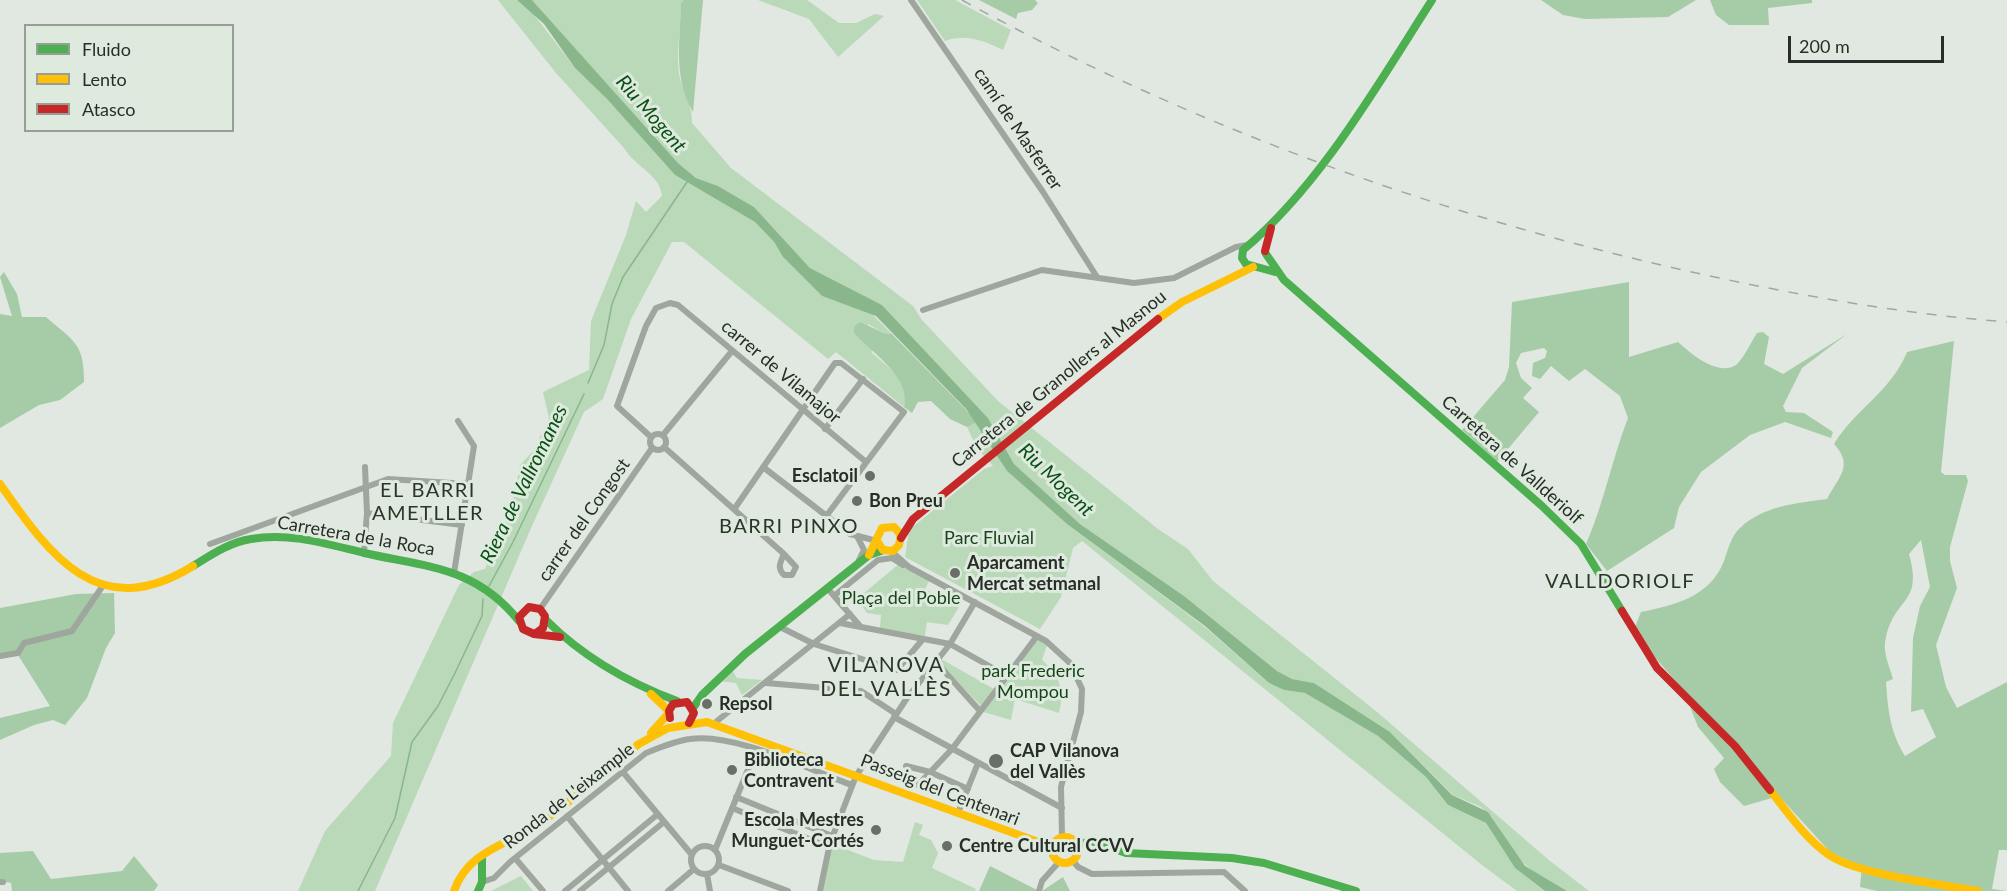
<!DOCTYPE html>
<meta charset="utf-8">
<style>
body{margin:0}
#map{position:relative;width:2007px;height:891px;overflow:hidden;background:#e1e7e1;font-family:Lato,sans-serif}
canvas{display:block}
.legend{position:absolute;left:24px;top:24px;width:210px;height:108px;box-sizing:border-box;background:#dfeade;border:2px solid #969e96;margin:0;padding:8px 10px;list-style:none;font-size:18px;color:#292d29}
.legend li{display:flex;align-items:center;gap:12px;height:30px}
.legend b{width:30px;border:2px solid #969e96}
.scale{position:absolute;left:1788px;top:36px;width:156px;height:27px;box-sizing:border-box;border:3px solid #292d29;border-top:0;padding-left:8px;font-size:18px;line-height:21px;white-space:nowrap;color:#292d29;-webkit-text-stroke:4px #dfeade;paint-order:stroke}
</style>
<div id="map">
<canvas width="2007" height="891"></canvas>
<ul class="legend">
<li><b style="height:8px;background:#4caf50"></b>Fluido</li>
<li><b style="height:8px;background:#ffc107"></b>Lento</li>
<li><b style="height:8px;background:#c62828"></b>Atasco</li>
</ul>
<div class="scale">200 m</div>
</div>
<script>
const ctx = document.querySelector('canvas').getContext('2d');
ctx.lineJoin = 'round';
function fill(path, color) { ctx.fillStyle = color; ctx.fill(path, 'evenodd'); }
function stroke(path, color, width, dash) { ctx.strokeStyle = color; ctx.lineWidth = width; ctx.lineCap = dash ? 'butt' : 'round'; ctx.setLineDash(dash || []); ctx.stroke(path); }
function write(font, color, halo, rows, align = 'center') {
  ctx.font = font + ' Lato,sans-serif'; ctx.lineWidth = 6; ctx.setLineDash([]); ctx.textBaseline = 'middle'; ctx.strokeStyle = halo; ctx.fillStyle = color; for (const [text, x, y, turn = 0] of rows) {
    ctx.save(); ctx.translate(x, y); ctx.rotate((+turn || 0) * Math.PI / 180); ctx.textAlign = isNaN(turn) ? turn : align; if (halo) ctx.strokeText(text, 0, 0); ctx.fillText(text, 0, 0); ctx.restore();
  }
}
fill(new Path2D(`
 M 498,0 L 517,0 L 532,12 L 575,68 L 607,99 L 675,175 L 755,222 L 774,242 L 783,257 L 822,296 L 871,313 L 892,334 L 884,333 L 868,324 L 872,353 C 889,368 911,382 904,407 L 836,352 L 828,359 L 684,242 L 672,242 L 631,319 L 603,399 L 584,412 L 531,528 L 375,891 L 298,891 L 325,831 L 391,756 L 393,723 L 459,585 L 474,572 L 485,569 L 511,512 L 520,465 L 533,451 L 549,418 L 543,392 L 589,370 L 591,321 L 626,235 L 636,201 L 646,212 L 662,196 C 660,174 636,168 624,148 L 556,73 Z
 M 532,0 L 684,0 L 681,3 C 681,26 676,52 679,74 C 682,91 693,106 692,123 L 731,168 L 913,306 L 922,320 L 998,401 L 1158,529 L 1188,549 L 1213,581 L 1377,712 L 1550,861 L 1589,891 L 1567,891 L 1531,870 L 1519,859 L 1492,817 L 1481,807 L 1453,795 L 1390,732 L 1314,683 L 1292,679 L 1277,671 L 1184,596 L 1080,524 L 1014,464 L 988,418 L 882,305 L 810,268 L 754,207 L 718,186 L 696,178 L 678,163 Z
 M 758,0 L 807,0 L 839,23 L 856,23 L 875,14 L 884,16 L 838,57 L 809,19 Z
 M 917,0 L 955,0 L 1011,30 L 1003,50 C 985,41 965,33 945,41 Z
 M 978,422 L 1007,471 L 1067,524 L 1205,627 L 1269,683 L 1284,690 L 1305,693 L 1378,736 L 1426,777 L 1448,805 L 1486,823 L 1515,868 L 1545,891 L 1517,891 L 1482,865 L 1082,541 L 1073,548 L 1061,597 L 1040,629 L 905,557 L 909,530 L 984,469 L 993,466 L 977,448 L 967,427 Z
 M 900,563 L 930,579 L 925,589 L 959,607 L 948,625 L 927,622 L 925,636 L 880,628 L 881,615 L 867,613 L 857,599 Z
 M 1037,636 L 1047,645 L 1042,660 C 1060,676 1065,690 1059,713 L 1015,699 L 1011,720 L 980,711 Z
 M 941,659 L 994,689 L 981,706 L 939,662 Z
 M 732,670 L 737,678 L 762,680 L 742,695 L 736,683 L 718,681 Z
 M 915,822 L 923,825 L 919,835 L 931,840 L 938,853 L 932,868 L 976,889 L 975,891 L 820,891 L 830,843 L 874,860 L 903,862 Z
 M 521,876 L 533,891 L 491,891 Z`), '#b9d9b9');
fill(new Path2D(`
 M 684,0 L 703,0 L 693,112 C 673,79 680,40 681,3 Z
 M 979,0 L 1035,0 L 1038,3 L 1032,10 L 1018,13 L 1016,19 Z
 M 1541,0 L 1696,0 L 1668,17 L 1585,19 L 1563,15 Z
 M 1710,0 L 1812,0 L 1812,3 L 1768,8 L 1769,25 L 1729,25 L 1716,15 Z
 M 4,272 L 17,294 L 22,317 L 46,317 C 74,342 84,342 84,382 L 60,400 L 39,405 L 0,428 L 0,314 L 12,316 L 0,277 Z
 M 1629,282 L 1629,357 L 1678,342 C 1690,353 1718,377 1736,365 C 1744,358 1751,342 1757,333 L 1763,332 L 1769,337 L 1764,364 L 1783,374 L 1847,334 L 1802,368 L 1783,406 L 1786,412 L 1804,413 L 1833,432 L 1831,438 L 1785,422 L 1750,435 L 1701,472 L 1679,507 L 1674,528 L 1607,571 L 1586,544 C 1604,503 1612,459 1628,418 L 1620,396 L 1585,369 L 1569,381 L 1551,366 L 1540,379 L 1532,376 L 1533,363 L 1545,358 L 1547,351 L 1544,348 L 1521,353 L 1516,363 L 1521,378 L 1532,388 L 1523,398 L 1539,412 L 1497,462 L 1462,430 L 1505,380 L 1509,367 L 1512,302 Z
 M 860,322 L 884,333 L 892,334 L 978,422 L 967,427 L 950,419 L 931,401 L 918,402 L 912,413 L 904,407 C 912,378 872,353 854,333 L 854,327 Z
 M 1954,341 L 1941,472 L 1945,475 L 1966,475 L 1968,481 L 1950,547 L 1950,561 L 1957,588 L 1936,645 L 1946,687 L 1957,708 L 2007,682 L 2007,850 L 1999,850 L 1992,889 L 2007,891 L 1877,891 L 1860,887 L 1862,866 L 1831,853 L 1779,796 L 1744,806 L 1720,782 L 1714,769 L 1724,758 L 1698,727 L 1684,691 L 1653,655 L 1635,627 L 1641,612 C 1675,605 1710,597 1724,561 C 1728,550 1731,536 1740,528 C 1763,506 1797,503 1827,499 C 1839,476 1854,466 1834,444 C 1856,408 1890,393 1907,352 ZM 1921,540 L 1930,587 L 1920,606 L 1913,638 L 1911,712 L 1923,709 L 1936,737 L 1905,756 C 1890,732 1888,710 1886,682 L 1893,679 C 1889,665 1882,651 1886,637 C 1896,595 1923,605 1909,554 Z
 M 114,593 L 115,633 L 106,648 L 87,698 L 65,725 L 53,720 L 34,725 L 0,740 L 0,718 L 50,706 L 18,655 L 0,657 L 0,608 L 76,594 Z
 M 33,851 L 51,879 L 122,871 L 134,856 L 158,885 L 154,891 L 12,891 L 11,883 L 0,881 L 0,853 Z
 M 990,866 L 1039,891 L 979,891 Z
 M 1063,877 L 1070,891 L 1042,891 Z`), '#a6cca7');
fill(new Path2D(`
 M 517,0 L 532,0 L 678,163 L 696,178 L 718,186 L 754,207 L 810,268 L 882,305 L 988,418 L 1014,464 L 1080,524 L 1184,596 L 1277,671 L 1292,679 L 1314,683 L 1390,732 L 1452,795 L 1488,812 L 1525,866 L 1567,891 L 1545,891 L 1515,868 L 1486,823 L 1448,805 L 1426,777 L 1378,736 L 1305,693 L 1284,690 L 1269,683 L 1205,626 L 1067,524 L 1007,471 L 967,410 L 876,316 L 822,296 L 783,257 L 774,242 L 755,222 L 675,175 L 607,99 L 575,68 L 544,24 Z`), '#89b78b');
stroke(new Path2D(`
 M 588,383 L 604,345 L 612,304 L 623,277 L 687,182
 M 489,586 L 513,542 L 584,394
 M 358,891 L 395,818 L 412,742 L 438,706 L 455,673 L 482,616 L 483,599`), '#89b78b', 1.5);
stroke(new Path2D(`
 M 911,0 L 1043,192 L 1097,277
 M 923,310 L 1042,270 L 1134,283 L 1174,278 L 1236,247 L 1247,245
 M 825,429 L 863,379
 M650 442a8 8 0 1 1 16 0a8 8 0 1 1-16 0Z
 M 663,435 L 732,351
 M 651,437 L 617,406 L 646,326 L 656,308 L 670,303 L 678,305 L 866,462
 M 664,447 L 784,554 C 780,563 777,568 784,575 L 792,575 L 796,567 L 784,554
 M 763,467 L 850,534 L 877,541
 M 735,508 L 835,363 L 841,363 L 904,412 L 827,515
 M 367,513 L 462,525
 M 858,538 L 864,550 L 859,560
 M 210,544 L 388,479 L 468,484
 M 891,551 L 909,567 L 1046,641 L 1070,663 L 1082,689 L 1081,712 L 1061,787 L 1062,837
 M 364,552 L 367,513 L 365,467
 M 454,573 L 474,446 L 458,421
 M 828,589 L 860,626
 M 835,595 L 878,560 L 892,558 L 903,565
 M 540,609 L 652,448
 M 840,623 L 950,644 L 1007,676
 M 780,627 L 814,644 L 897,670 L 923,639
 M 0,656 L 18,653 L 24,643 L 72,631 L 104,584
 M 936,662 L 980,711
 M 766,683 L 861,691 L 896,714
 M 894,717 L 1062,808
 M 717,721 L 850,614
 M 906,766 L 930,772 L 968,789
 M 622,771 L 692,855
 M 918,785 L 952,749 L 1037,636
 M 736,797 L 832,836
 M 732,808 L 829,847
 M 958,813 L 978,763
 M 567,816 L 628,891
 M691 860a14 14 0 1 1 28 0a14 14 0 1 1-28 0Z
 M 715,850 L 756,750
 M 515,858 L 543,891
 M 1073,861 L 1078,867 L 1092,874 L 1224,872 L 1245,891
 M 719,865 L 788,891
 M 707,874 L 710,891
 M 0,882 L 3,882
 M 482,882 L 494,878 L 510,862 L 646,753 C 661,747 675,741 690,739 C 734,732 809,770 852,785
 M 565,891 L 658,814
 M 580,891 L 664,822
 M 668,891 L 694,869
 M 820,891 L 830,843 L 856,776 L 907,698 L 950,644 L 975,602
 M 1039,891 L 1042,881 L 1059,862`), '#9ea69e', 6);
stroke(new Path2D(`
 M 1266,254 L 1284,280 L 1542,506 L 1581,544 L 1622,611
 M 1275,272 L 1246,264 L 1242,258 L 1243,250 C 1320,186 1378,84 1432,0
 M 193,566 C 211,555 230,542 251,539 C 289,532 327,544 364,553 C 426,567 475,566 519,621
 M 546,620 C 582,656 629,683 677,701
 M 693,708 L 702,695 L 745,654 L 869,555 L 884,550
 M 1077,845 L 1091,841 L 1126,853 L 1232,858 L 1264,863 L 1356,891
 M 478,891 L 482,882 L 482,857`), '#4caf50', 8);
stroke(new Path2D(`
 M 1158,319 L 1182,302 L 1253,267
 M 0,484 C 51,557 99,624 193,566
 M 869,555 L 882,528 L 894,527 L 901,535 L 899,545 L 893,551 L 883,550 L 877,541
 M 651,694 L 669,711
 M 651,733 L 669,713
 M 637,745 L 668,728 L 707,722 L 1052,847
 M 1770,790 C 1787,812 1806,839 1829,855 C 1859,875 1940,884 1978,891
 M1052 850a13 13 0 1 1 26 0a13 13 0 1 1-26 0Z
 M 454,891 C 469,849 509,845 542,822 C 575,798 607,770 639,744`), '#ffc107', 8);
stroke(new Path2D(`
 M 1265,251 L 1271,228
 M 901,538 L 913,519 L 1158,319
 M 1622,611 L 1657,668 L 1735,746 L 1770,790
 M 536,633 L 543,628 L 545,616 L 540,609 L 529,607 L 519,617 L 523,629 L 534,634 L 560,637
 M 670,718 L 669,711 L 673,704 L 687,702 L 694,713 L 689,723`), '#c62828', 8);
stroke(new Path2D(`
 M 962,0 C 1193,127 1444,218 1701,274 C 1801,296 1905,314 2007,322`), '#a1a7a1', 1.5, [10, 10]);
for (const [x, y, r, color] of [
 [870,476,6,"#696e69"],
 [857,501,6,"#696e69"],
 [955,573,6,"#696e69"],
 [707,704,6,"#696e69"],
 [996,761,8,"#696e69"],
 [732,770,6,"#696e69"],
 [876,830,6,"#696e69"],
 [947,846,6,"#696e69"]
]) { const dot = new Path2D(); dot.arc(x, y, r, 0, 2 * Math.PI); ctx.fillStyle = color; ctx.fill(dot); stroke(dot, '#dfeade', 2); }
write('18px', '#292d29', '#dfeade', [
 ["camí de Masferrer",1018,129,56],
 ["carrer de Vilamajor",781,372,40],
 ["Carretera de Granollers al Masnou",1059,379,-39],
 ["Carretera de Vallderiolf",1512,460,42],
 ["carrer del Congost",584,520,-55],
 ["Carretera de la Roca",356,536,10],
 ["Passeig del Centenari",940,790,21],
 ["Ronda de L'eixample",569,796,-38]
]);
write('bold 18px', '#292d29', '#dfeade', [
 ["Esclatoil",858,476,"right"],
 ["Bon Preu",869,501],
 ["Aparcament",967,563],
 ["Mercat setmanal",967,584],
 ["Repsol",719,704],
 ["CAP Vilanova",1010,751],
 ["del Vallès",1010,772],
 ["Biblioteca",744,760],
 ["Contravent",744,781],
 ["Escola Mestres",864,820,"right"],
 ["Munguet-Cortés",864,841,"right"],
 ["Centre Cultural CCVV",959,846]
], 'left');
write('18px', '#17441c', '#dfeade', [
 ["Parc Fluvial",989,538],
 ["Plaça del Poble",901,598],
 ["park Frederic",1033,671],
 ["Mompou",1033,692]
]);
write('italic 20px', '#095016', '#dfeade', [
 ["Riu Mogent",651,114,49],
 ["Riu Mogent",1056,480,44],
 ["Riera de Vallromanes",524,484,-64]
]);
ctx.letterSpacing = '1.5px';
write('20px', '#2c352c', '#dfeade', [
 ["EL BARRI",428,491],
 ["AMETLLER",428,514],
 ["BARRI PINXO",789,527],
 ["VALLDORIOLF",1620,582]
]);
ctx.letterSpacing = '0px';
ctx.letterSpacing = '1.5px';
write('21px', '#2c352c', '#dfeade', [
 ["VILANOVA",886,665],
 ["DEL VALLÈS",886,689]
]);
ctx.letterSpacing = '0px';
</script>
